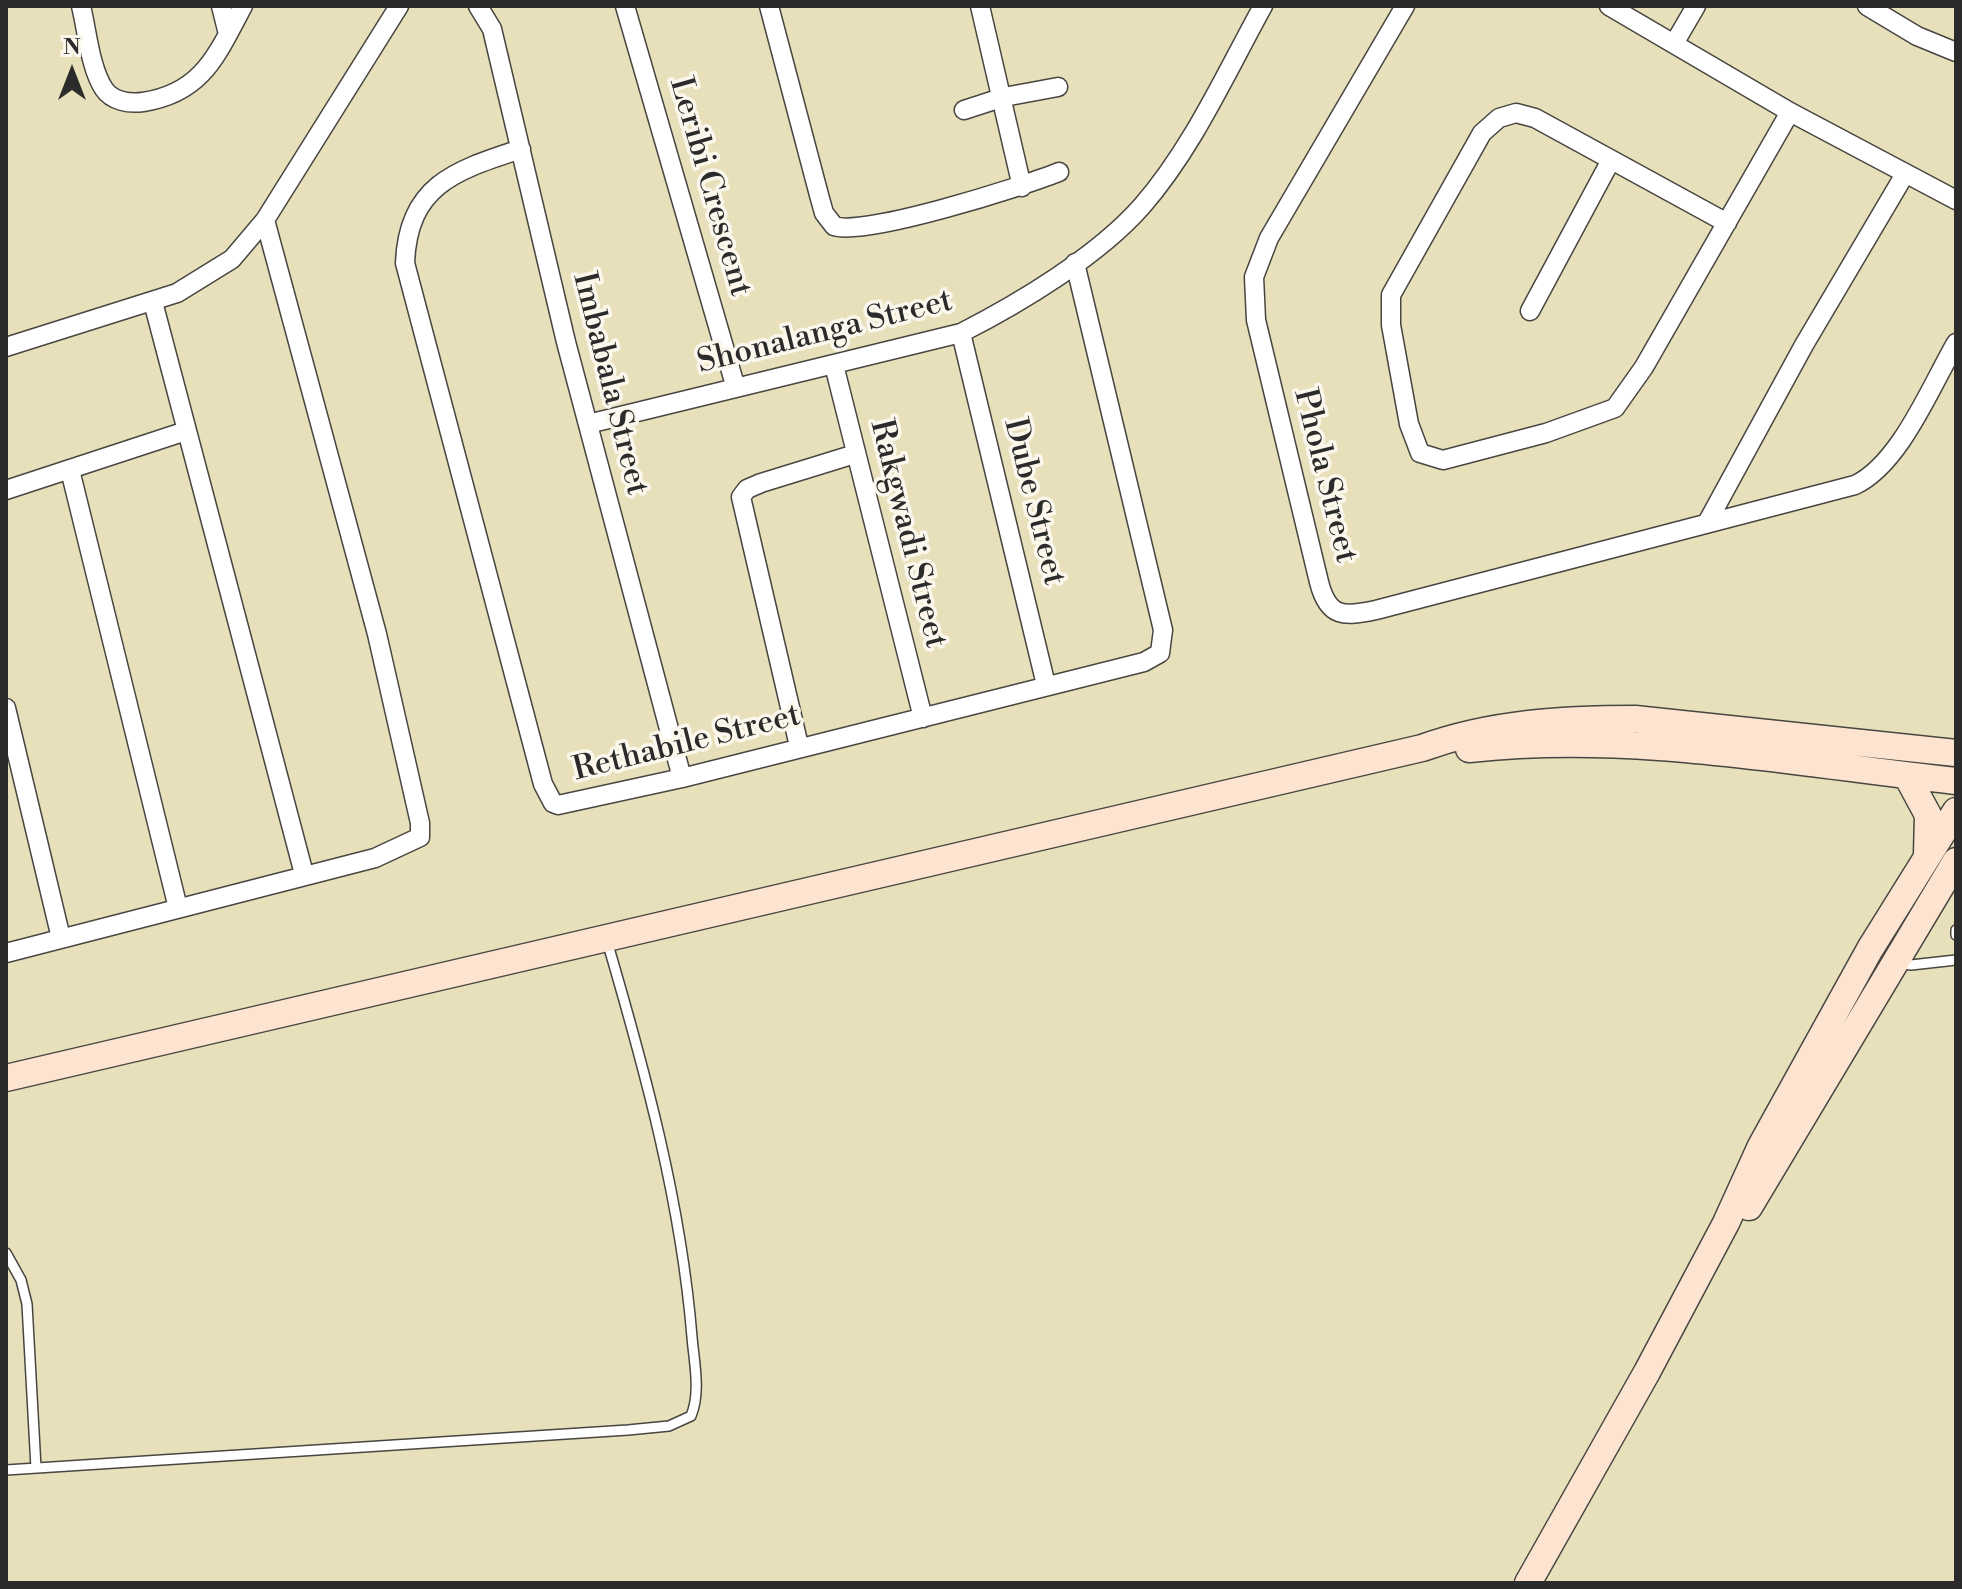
<!DOCTYPE html>
<style>
body{margin:0}
#map{position:relative;width:1962px;height:1589px;overflow:hidden;background:#e8e0bb;font-family:"Libre Bodoni",serif}
canvas{display:block}
.frame{position:absolute;inset:0;border:8px solid #2b2b2b;pointer-events:none}
.north{position:absolute;left:32px;top:32px;width:80px;height:80px;-webkit-text-stroke:6px #fbf7ec;paint-order:stroke;rotate:0deg;font-size:22px;font-weight:700;line-height:32px;text-align:center;color:#2b2b2b}
.north::after{content:'';display:block;margin:auto;width:28px;height:36px;background:#2b2b2b;clip-path:polygon(50% 0,100% 100%,50% 72%,0 100%)}
</style>
<div id="map">
<canvas width="1962" height="1589"></canvas>
<div class="frame"></div>
<div class="north">N</div>
</div>
<script>
const ctx = document.querySelector('canvas').getContext('2d');
ctx.lineJoin = 'round';
function stroke(path, color, width, dash) { ctx.strokeStyle = color; ctx.lineWidth = width; ctx.lineCap = dash ? 'butt' : 'round'; ctx.setLineDash(dash || []); ctx.stroke(path); }
function write(font, color, halo, rows, align = 'center') {
  ctx.font = font + ' "Libre Bodoni",serif'; ctx.lineWidth = 7; ctx.setLineDash([]); ctx.textBaseline = 'middle'; ctx.strokeStyle = halo; ctx.fillStyle = color; for (const [text, x, y, turn = 0] of rows) {
    ctx.save(); ctx.translate(x, y); ctx.rotate((+turn || 0) * Math.PI / 180); ctx.textAlign = isNaN(turn) ? turn : align; if (halo) ctx.strokeText(text, 0, 0); ctx.fillText(text, 0, 0); ctx.restore();
  }
}
const service = new Path2D(`
 M 1956,930 L 1956,935
 M 1900,963 L 1911,965 L 1956,960
 M 6,1253 L 21,1280 L 27,1304 L 36,1468
 M 6,1470 L 628,1430 L 669,1426 L 691,1416 C 701,1392 694,1362 692,1337 C 681,1202 645,1071 607,941`);
const minor = new Path2D(`
 M 81,6 C 87,30 90,68 104,89 C 112,101 129,104 143,102 C 203,93 217,54 243,6
 M 221,6 L 228,34
 M 478,6 L 492,29 L 566,342 L 682,778
 M 625,6 L 735,385
 M 769,6 L 819,195 L 824,213 L 834,226 C 864,237 1024,186 1059,172
 M 980,6 L 1022,187
 M 1405,6 L 1269,238 L 1254,277 L 1256,320 L 1319,582 C 1328,618 1344,617 1376,610 L 1855,485 C 1900,464 1931,386 1956,343
 M 1609,6 L 1790,112 L 1956,200
 M 1867,6 L 1917,36 L 1956,52
 M 1675,42 L 1696,6
 M 964,110 L 1004,97 L 1058,87
 M 521,149 C 457,170 408,184 405,263 L 543,784 L 553,803 L 558,805 L 682,778 L 1144,662 L 1160,653 L 1163,630 L 1075,263
 M 1727,223 L 1535,118 L 1516,113 L 1499,118 L 1482,133 L 1391,295 L 1391,325 L 1409,424 L 1420,453 L 1443,460 L 1546,433 L 1615,408 L 1644,367 L 1790,112
 M 153,302 L 304,874
 M 1530,311 L 1611,160
 M 961,333 L 1046,685
 M 6,347 L 177,293 L 232,259 L 265,220 L 399,6
 M 834,365 L 923,718
 M 588,424 L 961,333 C 1020,303 1098,256 1142,206 C 1192,149 1226,73 1263,6
 M 70,470 L 178,908
 M 6,490 L 186,431
 M 1708,521 L 1804,345 L 1905,174
 M 6,708 L 61,938
 M 799,746 L 741,497 L 747,489 L 761,483 L 855,454
 M 6,953 L 375,858 L 420,837 L 420,823 L 377,634 L 265,220`);
const secondary = new Path2D(`
 M 1469,749 C 1634,731 1793,763 1956,781
 M 1907,776 L 1928,815 L 1927,854
 M 6,1078 L 1422,748 C 1491,723 1562,719 1635,719 L 1956,753
 M 1749,1207 L 1956,861
 M 1528,1583 L 1647,1372 L 1726,1223 L 1761,1146 L 1870,949 L 1956,811`);
stroke(service, '#474641', 12);
stroke(minor, '#474641', 21);
stroke(secondary, '#474641', 29);
stroke(service, '#fff', 9);
stroke(minor, '#fff', 18);
stroke(secondary, '#fde4d0', 26);
write('32px', '#2b2b2b', '#fbf7ec', [
 ["Leribi Crescent",709,187,74],
 ["Shonalanga Street",825,333,-14],
 ["Imbabala Street",609,384,76],
 ["Phola Street",1324,476,76],
 ["Dube Street",1033,502,76],
 ["Rakgwadi Street",907,534,76],
 ["Rethabile Street",687,744,-14]
]);
</script>
